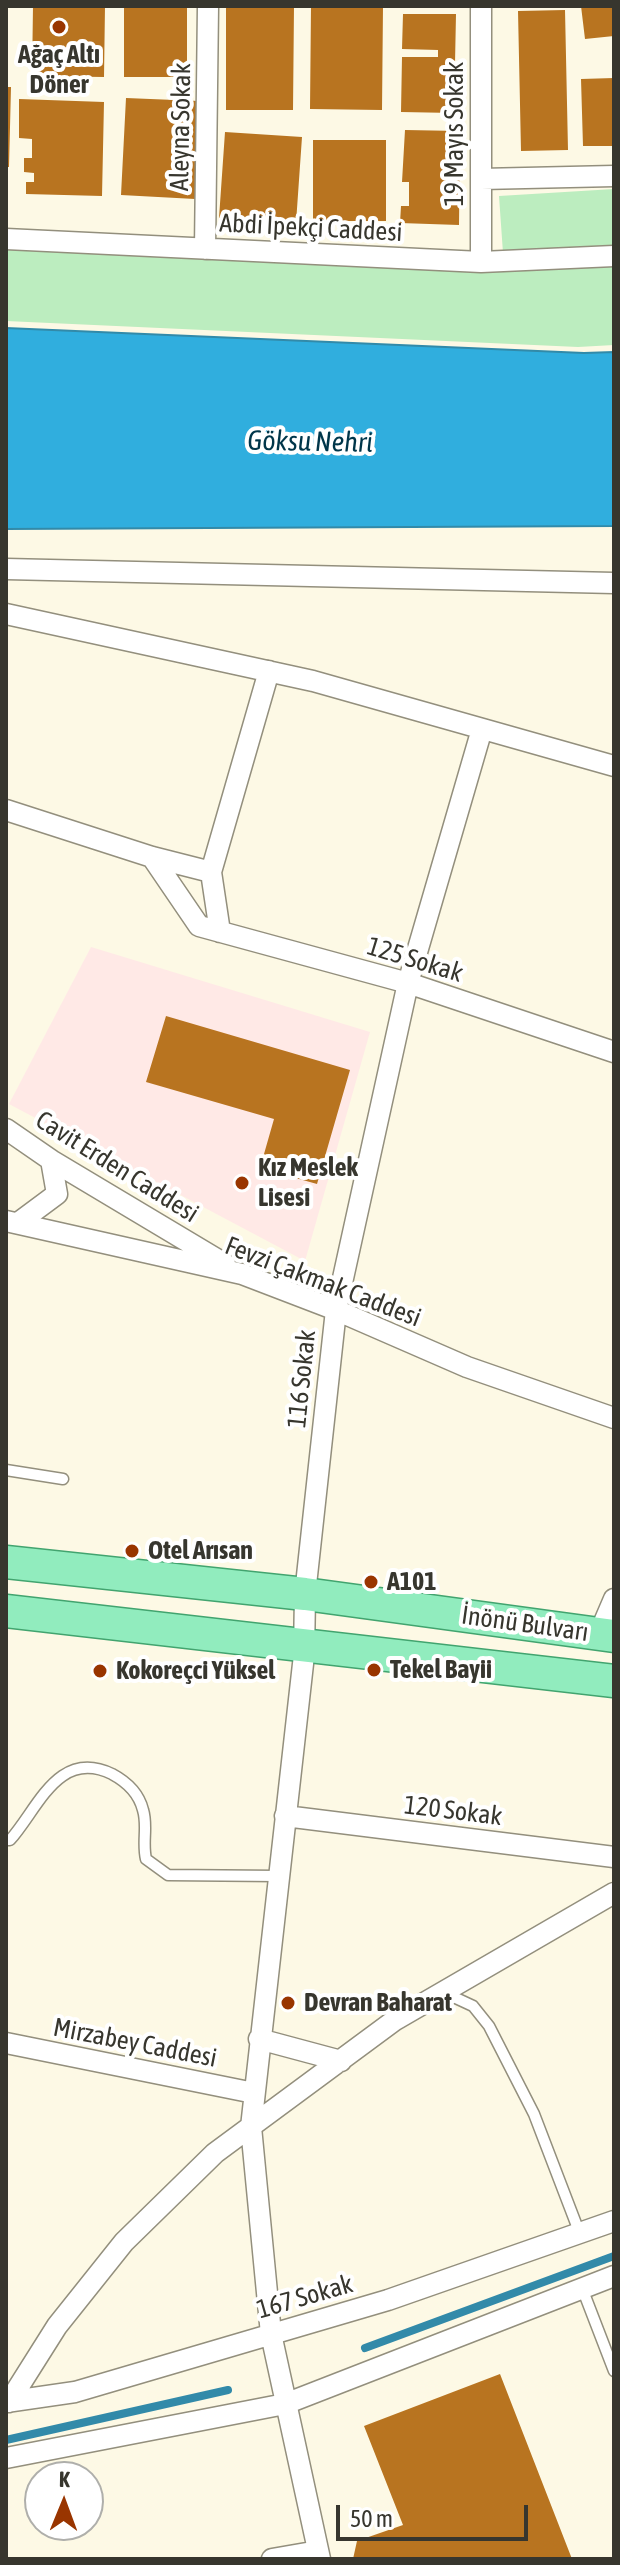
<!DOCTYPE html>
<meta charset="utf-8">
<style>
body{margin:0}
#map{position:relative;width:620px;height:2565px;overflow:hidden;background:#fdf9e5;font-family:"Asap Condensed",sans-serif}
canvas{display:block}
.frame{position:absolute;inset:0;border:8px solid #37362e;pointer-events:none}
.north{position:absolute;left:24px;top:2461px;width:80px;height:80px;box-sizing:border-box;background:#fff;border:2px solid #afafab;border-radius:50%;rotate:1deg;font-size:22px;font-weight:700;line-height:32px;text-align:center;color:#37362e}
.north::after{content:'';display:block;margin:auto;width:28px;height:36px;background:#993500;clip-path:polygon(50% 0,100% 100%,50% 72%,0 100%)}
.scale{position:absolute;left:336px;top:2505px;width:192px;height:36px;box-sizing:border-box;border:4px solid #37362e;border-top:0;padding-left:10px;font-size:24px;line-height:28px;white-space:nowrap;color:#37362e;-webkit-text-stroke:6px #fff;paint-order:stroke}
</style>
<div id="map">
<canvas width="620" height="2565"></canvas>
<div class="frame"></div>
<div class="north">K</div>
<div class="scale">50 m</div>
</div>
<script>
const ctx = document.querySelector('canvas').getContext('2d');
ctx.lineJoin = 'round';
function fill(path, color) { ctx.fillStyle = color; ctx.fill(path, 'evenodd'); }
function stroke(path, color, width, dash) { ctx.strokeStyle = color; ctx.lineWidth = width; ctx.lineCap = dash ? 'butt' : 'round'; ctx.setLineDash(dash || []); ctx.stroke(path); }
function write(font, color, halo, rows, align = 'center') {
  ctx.font = font + ' "Asap Condensed",sans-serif'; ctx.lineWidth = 8; ctx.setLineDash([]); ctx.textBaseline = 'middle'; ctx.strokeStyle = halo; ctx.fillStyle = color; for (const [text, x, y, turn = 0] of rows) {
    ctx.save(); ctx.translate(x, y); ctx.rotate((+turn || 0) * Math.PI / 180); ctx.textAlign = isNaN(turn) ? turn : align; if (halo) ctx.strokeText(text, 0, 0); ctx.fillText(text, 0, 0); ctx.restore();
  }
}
fill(new Path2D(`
 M 91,947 L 370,1032 L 305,1261 L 9,1104 Z`), '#ffe9e6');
fill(new Path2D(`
 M 614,189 L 614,345 L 578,347 L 6,321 L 6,246 L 503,253 L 499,196 Z`), '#bcedbf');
const water = new Path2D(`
 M 6,328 L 584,353 L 614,352 L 614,526 L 6,529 Z`);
fill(water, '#30aede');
stroke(water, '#328aa9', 2);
stroke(new Path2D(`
 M 365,2348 L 614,2256
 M 6,2440 L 228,2390`), '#328aa9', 8);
fill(new Path2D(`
 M 33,6 L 105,6 L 104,77 L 32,76 Z
 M 124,6 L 187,6 L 187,77 L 124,77 Z
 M 226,6 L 294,6 L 293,110 L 226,110 Z
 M 311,6 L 383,6 L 382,110 L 310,109 Z
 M 581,6 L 614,6 L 614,36 L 585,39 Z
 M 565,10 L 568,150 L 521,151 L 518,11 Z
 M 403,14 L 456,14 L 454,113 L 401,112 L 402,57 L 438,57 L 438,50 L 402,49 Z
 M 614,78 L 614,146 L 583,146 L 581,79 Z
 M 6,87 L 11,87 L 9,167 L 6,167 Z
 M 126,98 L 199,101 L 195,199 L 121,195 Z
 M 19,99 L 104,102 L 102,196 L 26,194 L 26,182 L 34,182 L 34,173 L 24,172 L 24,158 L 32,158 L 32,139 L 19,138 Z
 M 405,130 L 460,131 L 459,225 L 400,223 L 401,206 L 409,206 L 409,182 L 402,182 Z
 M 225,132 L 302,137 L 296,223 L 219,218 Z
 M 313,140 L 386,140 L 386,221 L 313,221 Z
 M 166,1016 L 350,1070 L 317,1184 L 260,1168 L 274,1119 L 146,1082 Z
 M 500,2374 L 572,2559 L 353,2559 L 357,2541 L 403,2525 L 364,2426 Z`), '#b87420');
const lane = new Path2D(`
 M 6,1470 L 63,1479
 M 6,1840 L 10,1840 C 38,1809 58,1748 112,1774 C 127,1782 139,1794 143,1810 C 148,1826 142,1842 146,1859 L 168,1875 L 278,1876
 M 445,1993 L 473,2006 L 489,2026 L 534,2114 L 580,2234
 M 582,2288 L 614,2371`);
const street = new Path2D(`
 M 481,6 L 481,262
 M 481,179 L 614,176
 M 6,239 L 481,262 L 614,256
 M 205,249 L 208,6
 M 6,569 L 614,583
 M 6,614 L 313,681 L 614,766
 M 6,810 L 152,857 L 211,872
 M 152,857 L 199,926 L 408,983 L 614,1052
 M 220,932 L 211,872 L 269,671
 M 6,1129 L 51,1160 L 225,1264
 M 6,1221 L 242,1274 L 336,1310 L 467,1367 L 614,1418
 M 18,1223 L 57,1194 L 51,1160
 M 599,1634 L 614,1599
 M 285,1816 L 614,1857
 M 259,2039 L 341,2061
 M 6,2043 L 254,2093
 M 6,2402 L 75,2392 L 388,2300 L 614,2221
 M 9,2402 L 57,2326 L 124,2242 L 215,2153 L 395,2020 L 614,1893
 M 6,2458 L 285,2404 L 614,2276
 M 272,2559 L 318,2551
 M 320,2559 L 271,2334 L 251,2127 L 304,1655 L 305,1594 L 336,1310 L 408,983 L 482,729`);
const primary = new Path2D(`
 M 6,1562 L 305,1594 L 614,1636
 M 6,1611 L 614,1681`);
stroke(lane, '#938f7d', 13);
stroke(street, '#938f7d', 23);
stroke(primary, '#42a46f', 35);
stroke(lane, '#fff', 10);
stroke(street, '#fff', 20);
stroke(primary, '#91ecbe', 32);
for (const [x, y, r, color] of [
 [59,27,8,"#993500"],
 [242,1183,8,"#993500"],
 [132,1551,8,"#993500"],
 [371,1582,8,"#993500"],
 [374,1670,8,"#993500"],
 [100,1671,8,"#993500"],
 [288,2003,8,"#993500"]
]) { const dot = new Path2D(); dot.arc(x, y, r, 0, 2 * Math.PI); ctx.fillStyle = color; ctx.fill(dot); stroke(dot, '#fff', 3); }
write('bold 26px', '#37362e', '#fff', [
 ["Ağaç Altı",59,55,"center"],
 ["Döner",59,85,"center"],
 ["Kız Meslek",258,1168],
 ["Lisesi",258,1198],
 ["Otel Arısan",148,1551],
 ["A101",387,1582],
 ["Tekel Bayii",390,1670],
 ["Kokoreçci Yüksel",116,1671],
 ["Devran Baharat",304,2003]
], 'left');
write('26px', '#37362e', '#fff', [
 ["Aleyna Sokak",181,127,-89],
 ["19 Mayıs Sokak",455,134,-90],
 ["Abdi İpekçi Caddesi",311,228,3],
 ["125 Sokak",415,960,17],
 ["Cavit Erden Caddesi",117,1167,32],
 ["Fevzi Çakmak Caddesi",323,1282,21],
 ["116 Sokak",302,1379,-84],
 ["İnönü Bulvarı",525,1624,8],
 ["120 Sokak",453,1811,7],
 ["Mirzabey Caddesi",135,2043,11],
 ["167 Sokak",305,2297,-16]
]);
write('italic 28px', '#00364a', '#fff', [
 ["Göksu Nehri",310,442,1]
]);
</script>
